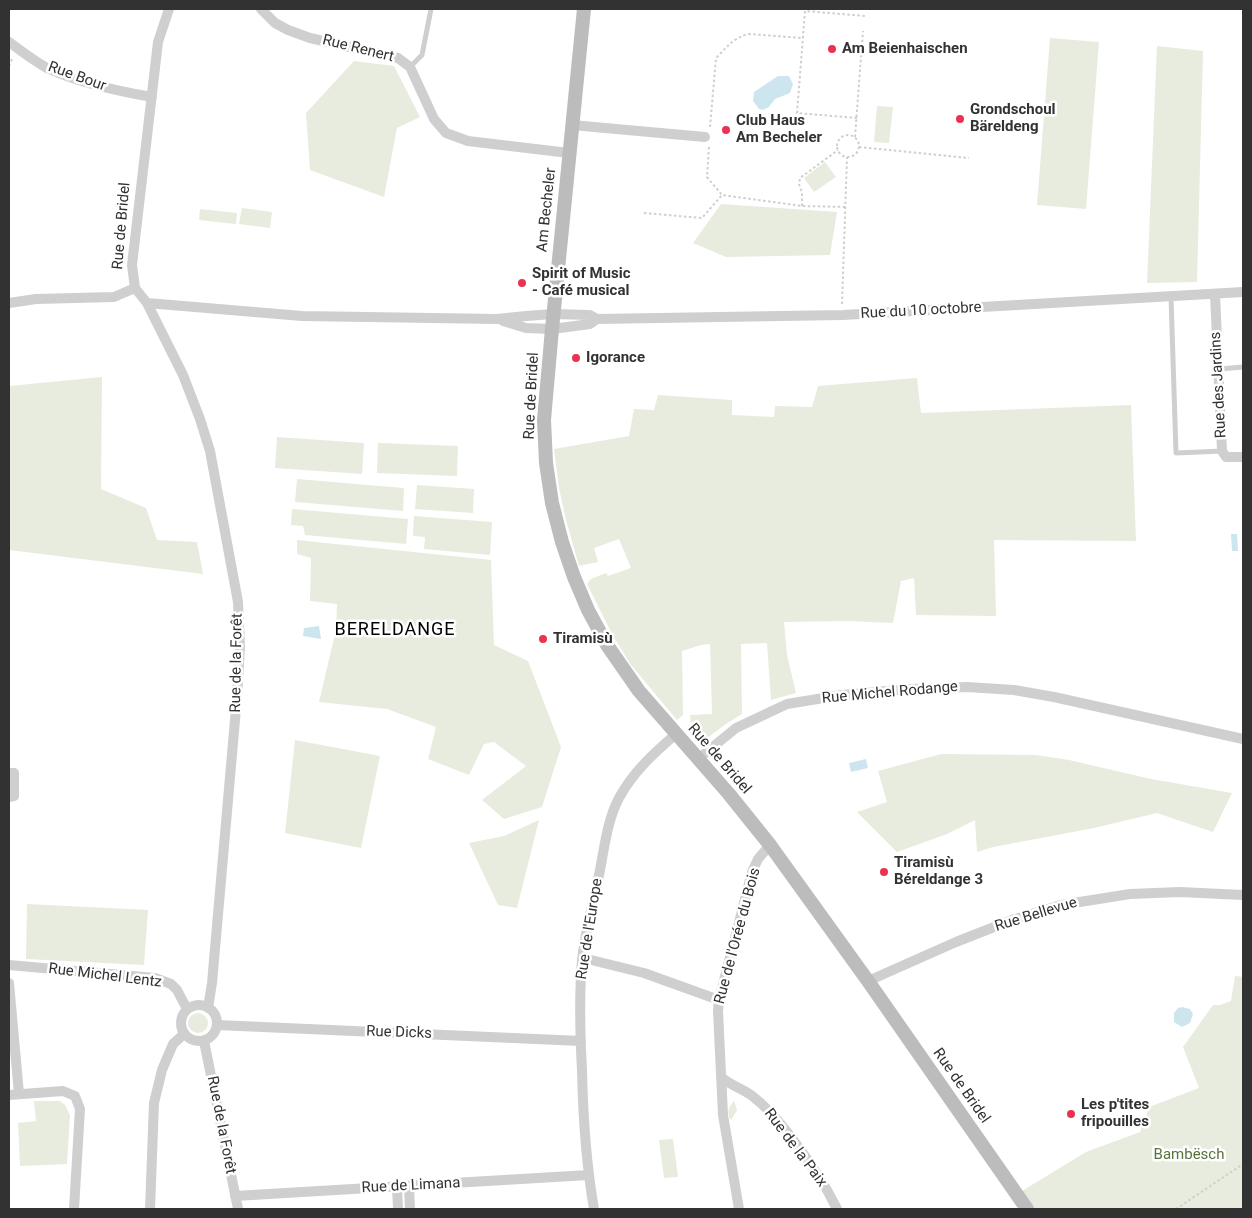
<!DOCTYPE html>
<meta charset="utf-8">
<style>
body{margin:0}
#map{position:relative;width:1252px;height:1218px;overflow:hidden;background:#fff;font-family:Roboto,sans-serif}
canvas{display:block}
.frame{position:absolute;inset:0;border:10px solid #323232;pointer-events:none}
</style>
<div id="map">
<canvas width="1252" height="1218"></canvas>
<div class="frame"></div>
</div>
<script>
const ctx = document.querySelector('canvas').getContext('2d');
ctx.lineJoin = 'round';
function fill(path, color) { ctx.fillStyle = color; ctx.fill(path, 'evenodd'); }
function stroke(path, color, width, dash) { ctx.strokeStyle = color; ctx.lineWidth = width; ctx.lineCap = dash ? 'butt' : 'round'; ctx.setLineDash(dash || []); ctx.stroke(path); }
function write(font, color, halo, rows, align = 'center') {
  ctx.font = font + ' Roboto,sans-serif'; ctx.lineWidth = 5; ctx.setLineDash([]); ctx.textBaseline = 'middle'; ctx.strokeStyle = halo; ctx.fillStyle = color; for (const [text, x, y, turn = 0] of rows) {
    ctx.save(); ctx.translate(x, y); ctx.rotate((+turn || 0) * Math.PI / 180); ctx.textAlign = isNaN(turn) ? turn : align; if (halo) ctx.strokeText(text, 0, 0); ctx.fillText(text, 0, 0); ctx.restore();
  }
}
fill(new Path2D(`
 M 1050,38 L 1099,42 L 1086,209 L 1037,205 Z
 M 1157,46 L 1203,51 L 1197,282 L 1147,283 Z
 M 354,61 L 394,66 L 420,117 L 397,128 L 384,197 L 310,170 L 306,113 Z
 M 877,106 L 893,107 L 889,143 L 874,142 Z
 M 825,162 L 836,177 L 814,192 L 804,178 Z
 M 721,204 L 837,212 L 830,255 L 726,257 L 693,243 Z
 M 242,208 L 272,212 L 270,228 L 239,224 Z
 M 200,209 L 237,213 L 236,224 L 199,220 Z
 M 102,377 L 101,489 L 146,508 L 157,540 L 197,542 L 203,574 L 9,550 L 9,386 Z
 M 917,378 L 921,413 L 1131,405 L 1136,541 L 994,540 L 996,616 L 916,615 L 914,578 L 901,581 L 893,623 L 847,621 L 784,622 L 787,655 L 796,693 L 771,700 L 767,643 L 741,644 L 742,714 L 723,726 L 701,743 L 692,736 L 690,715 L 712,714 L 710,644 L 701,645 L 682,651 L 683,715 L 677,720 L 631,665 L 613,636 L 587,584 L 591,579 L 606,573 L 608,576 L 631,568 L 619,539 L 594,548 L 598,562 L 579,566 L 566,520 L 559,488 L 554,449 L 629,436 L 634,409 L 654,410 L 658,395 L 732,400 L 732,415 L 774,417 L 775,406 L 812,407 L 818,386 Z
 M 277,437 L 364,443 L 362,474 L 275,468 Z
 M 378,443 L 458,446 L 457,476 L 377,473 Z
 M 297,479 L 404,488 L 403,511 L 295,502 Z
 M 417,485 L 474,489 L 473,513 L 415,509 Z
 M 292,509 L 408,519 L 406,544 L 305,535 L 303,526 L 291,525 Z
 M 414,516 L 492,522 L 490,555 L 424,549 L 425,537 L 413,536 Z
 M 297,540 L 491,560 L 494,645 L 528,661 L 561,747 L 542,807 L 504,819 L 482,800 L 526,766 L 494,742 L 484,744 L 469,775 L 428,759 L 436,727 L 387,709 L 319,702 L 336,630 L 337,604 L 310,601 L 311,558 L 297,554 Z
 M 295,740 L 380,756 L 361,848 L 285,833 Z
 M 941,754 L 1036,755 L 1069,760 L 1151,779 L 1232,793 L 1213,832 L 1157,813 L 1094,828 L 993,847 L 977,852 L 975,820 L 947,834 L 897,852 L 857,812 L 887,802 L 878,771 Z
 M 539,820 L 517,908 L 498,905 L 469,843 L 504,836 Z
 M 27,904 L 148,910 L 144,965 L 26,959 Z
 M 1235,976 L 1243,977 L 1243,1209 L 1035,1209 L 1022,1191 L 1086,1152 L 1140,1132 L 1149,1107 L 1199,1088 L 1183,1047 L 1213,1005 L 1220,1005 L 1231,1001 Z
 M188 1023a10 10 0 1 1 20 0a10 10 0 1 1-20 0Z
 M 34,1101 L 60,1101 L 65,1105 L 70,1115 L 67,1164 L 20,1166 L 18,1123 L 36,1121 Z
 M 734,1101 L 737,1110 L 731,1120 L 730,1119 C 727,1111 728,1108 734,1101 Z
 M 673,1139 L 678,1177 L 664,1178 L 659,1140 Z`), '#e7ecde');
fill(new Path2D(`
 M 778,76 L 789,76 L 793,84 L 790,93 L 775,99 L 769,107 L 763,110 L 759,109 L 753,101 L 754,92 Z
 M 1231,534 L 1237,534 L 1238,551 L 1232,551 Z
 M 319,626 L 321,639 L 303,636 L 304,628 Z
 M 866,759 L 868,768 L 851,772 L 849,763 Z
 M 1182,1007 L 1190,1009 L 1193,1014 L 1190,1023 L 1182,1027 L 1174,1022 L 1174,1013 L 1178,1008 Z`), '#cde5ef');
stroke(new Path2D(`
 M 9,66 L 12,59
 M 857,118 L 797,113 L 805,11 L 865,16
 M 710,127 L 716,58 C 726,48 734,37 749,34 L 803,38
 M837 146a11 11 0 1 1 22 0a11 11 0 1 1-22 0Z
 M 855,137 L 863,31
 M 709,147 L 707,177 L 722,195 L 802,206 L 846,207
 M 859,147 L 969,158
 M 802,206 L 802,193 L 799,184 L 800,178 L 838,150
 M 644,213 L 702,218 L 722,195
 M 842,304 L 847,157
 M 1176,1209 L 1243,1164`), '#cfcfcf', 2, [2.5, 2.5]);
stroke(new Path2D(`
 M 410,67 L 422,55 L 431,9
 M 1171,297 L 1176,453 L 1222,451
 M 1219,369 L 1243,367`), '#cfcfcf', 5);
stroke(new Path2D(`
 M 169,9 L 158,42 L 132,265 L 135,288 L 147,303 L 302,316 L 497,319 L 526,316 L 553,314 L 590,315 L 597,319 L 843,315 L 1243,292
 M 261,9 L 275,23 L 288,30 L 310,38 L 398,58 L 410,67 L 434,119 L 446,133 L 468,141 L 569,153
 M 9,42 C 21,51 34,61 47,68 C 79,83 117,91 152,97
 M 572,125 L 705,137
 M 1215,294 L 1222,451 L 1226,457 L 1243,457
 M 9,303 L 36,299 L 114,297 L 135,288
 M 147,303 L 183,375 L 200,419 L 210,451 L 238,602 L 240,647 L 237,697 L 212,983 L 208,1008
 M 503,321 L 526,328 L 552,329 L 590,324 L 597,319
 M 698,759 L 736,728 L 787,704 L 842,695 L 910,689 L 967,687 L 1014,690 L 1054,697 L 1243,739
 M 9,773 L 14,773 L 14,796 L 9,797
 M 583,958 L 644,973 L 719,1000
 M 9,965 L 155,978 L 171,984 L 177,990 L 187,1009
 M 868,981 L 956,942 L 1012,920 L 1061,905 L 1130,894 L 1180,892 L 1243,895
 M 9,983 L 19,1094
 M181 1023a18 18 0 1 1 36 0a18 18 0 1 1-36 0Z
 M 217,1025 L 581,1041
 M 204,1041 L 238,1209
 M 721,1077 C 730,1085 741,1088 751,1095 C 767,1107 779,1121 791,1137 C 809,1161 824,1182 837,1209
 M 9,1095 L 63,1091 L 75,1096 L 80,1109 L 74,1209
 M 397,1186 L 398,1209
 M 409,1186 L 410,1209
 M 235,1196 L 588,1175
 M 150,1209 L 154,1103 L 162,1070 L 173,1044 L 184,1034
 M 594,1209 C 586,1163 583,1117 582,1070 C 580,1034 579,997 582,960 C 585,932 593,903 599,875 C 604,851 607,820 619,798 C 633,772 654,753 676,734
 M 739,1209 L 723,1115 L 718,1011 L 719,1000 L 752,872 L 758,859 L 770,845`), '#cfcfcf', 10);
stroke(new Path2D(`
 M 584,9 L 552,329 L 544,420 L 546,463 L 552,503 L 562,542 L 574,577 L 588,610 L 607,645 L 639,691 L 729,794 L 770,845 L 868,981 L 1027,1209`), '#bcbcbc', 14);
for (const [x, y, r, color] of [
 [832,49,5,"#eb3251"],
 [960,119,5,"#eb3251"],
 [726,130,5,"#eb3251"],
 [522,283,5,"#eb3251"],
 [576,358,5,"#eb3251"],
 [543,639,5,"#eb3251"],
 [884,872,5,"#eb3251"],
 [1071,1114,5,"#eb3251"]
]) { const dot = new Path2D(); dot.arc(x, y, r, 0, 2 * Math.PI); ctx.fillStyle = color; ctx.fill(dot); stroke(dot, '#fff', 2); }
write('15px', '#323232', '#fff', [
 ["Rue Renert",358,49,14],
 ["Rue Bour",77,77,20],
 ["Am Becheler",547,210,-84],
 ["Rue de Bridel",122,226,-85],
 ["Rue du 10 octobre",921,311,-3],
 ["Rue des Jardins",1219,385,-93],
 ["Rue de Bridel",532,396,-87],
 ["Rue de la Forêt",237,663,-89],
 ["Rue Michel Rodange",890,693,-5],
 ["Rue de Bridel",719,759,49],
 ["Rue Bellevue",1036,915,-17],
 ["Rue de l'Europe",590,929,-81],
 ["Rue de l'Orée du Bois",738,936,-75],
 ["Rue Michel Lentz",105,976,7],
 ["Rue Dicks",399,1033,2],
 ["Rue de Bridel",961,1086,55],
 ["Rue de la Forêt",221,1125,79],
 ["Rue de la Paix",795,1148,53],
 ["Rue de Limana",411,1186,-3]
]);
write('bold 15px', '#323232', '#fff', [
 ["Am Beienhaischen",842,49],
 ["Grondschoul",970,110],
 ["Bäreldeng",970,127],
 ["Club Haus",736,121],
 ["Am Becheler",736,138],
 ["Spirit of Music",532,274],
 ["- Café musical",532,291],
 ["Igorance",586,358],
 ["Tiramisù",553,639],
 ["Tiramisù",894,863],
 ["Béreldange 3",894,880],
 ["Les p'tites",1081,1105],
 ["fripouilles",1081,1122]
], 'left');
write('15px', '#5a713d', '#fff', [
 ["Bambësch",1189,1155]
]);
ctx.letterSpacing = '1px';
write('18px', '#000', '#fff', [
 ["BERELDANGE",395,630]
]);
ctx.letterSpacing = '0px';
</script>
